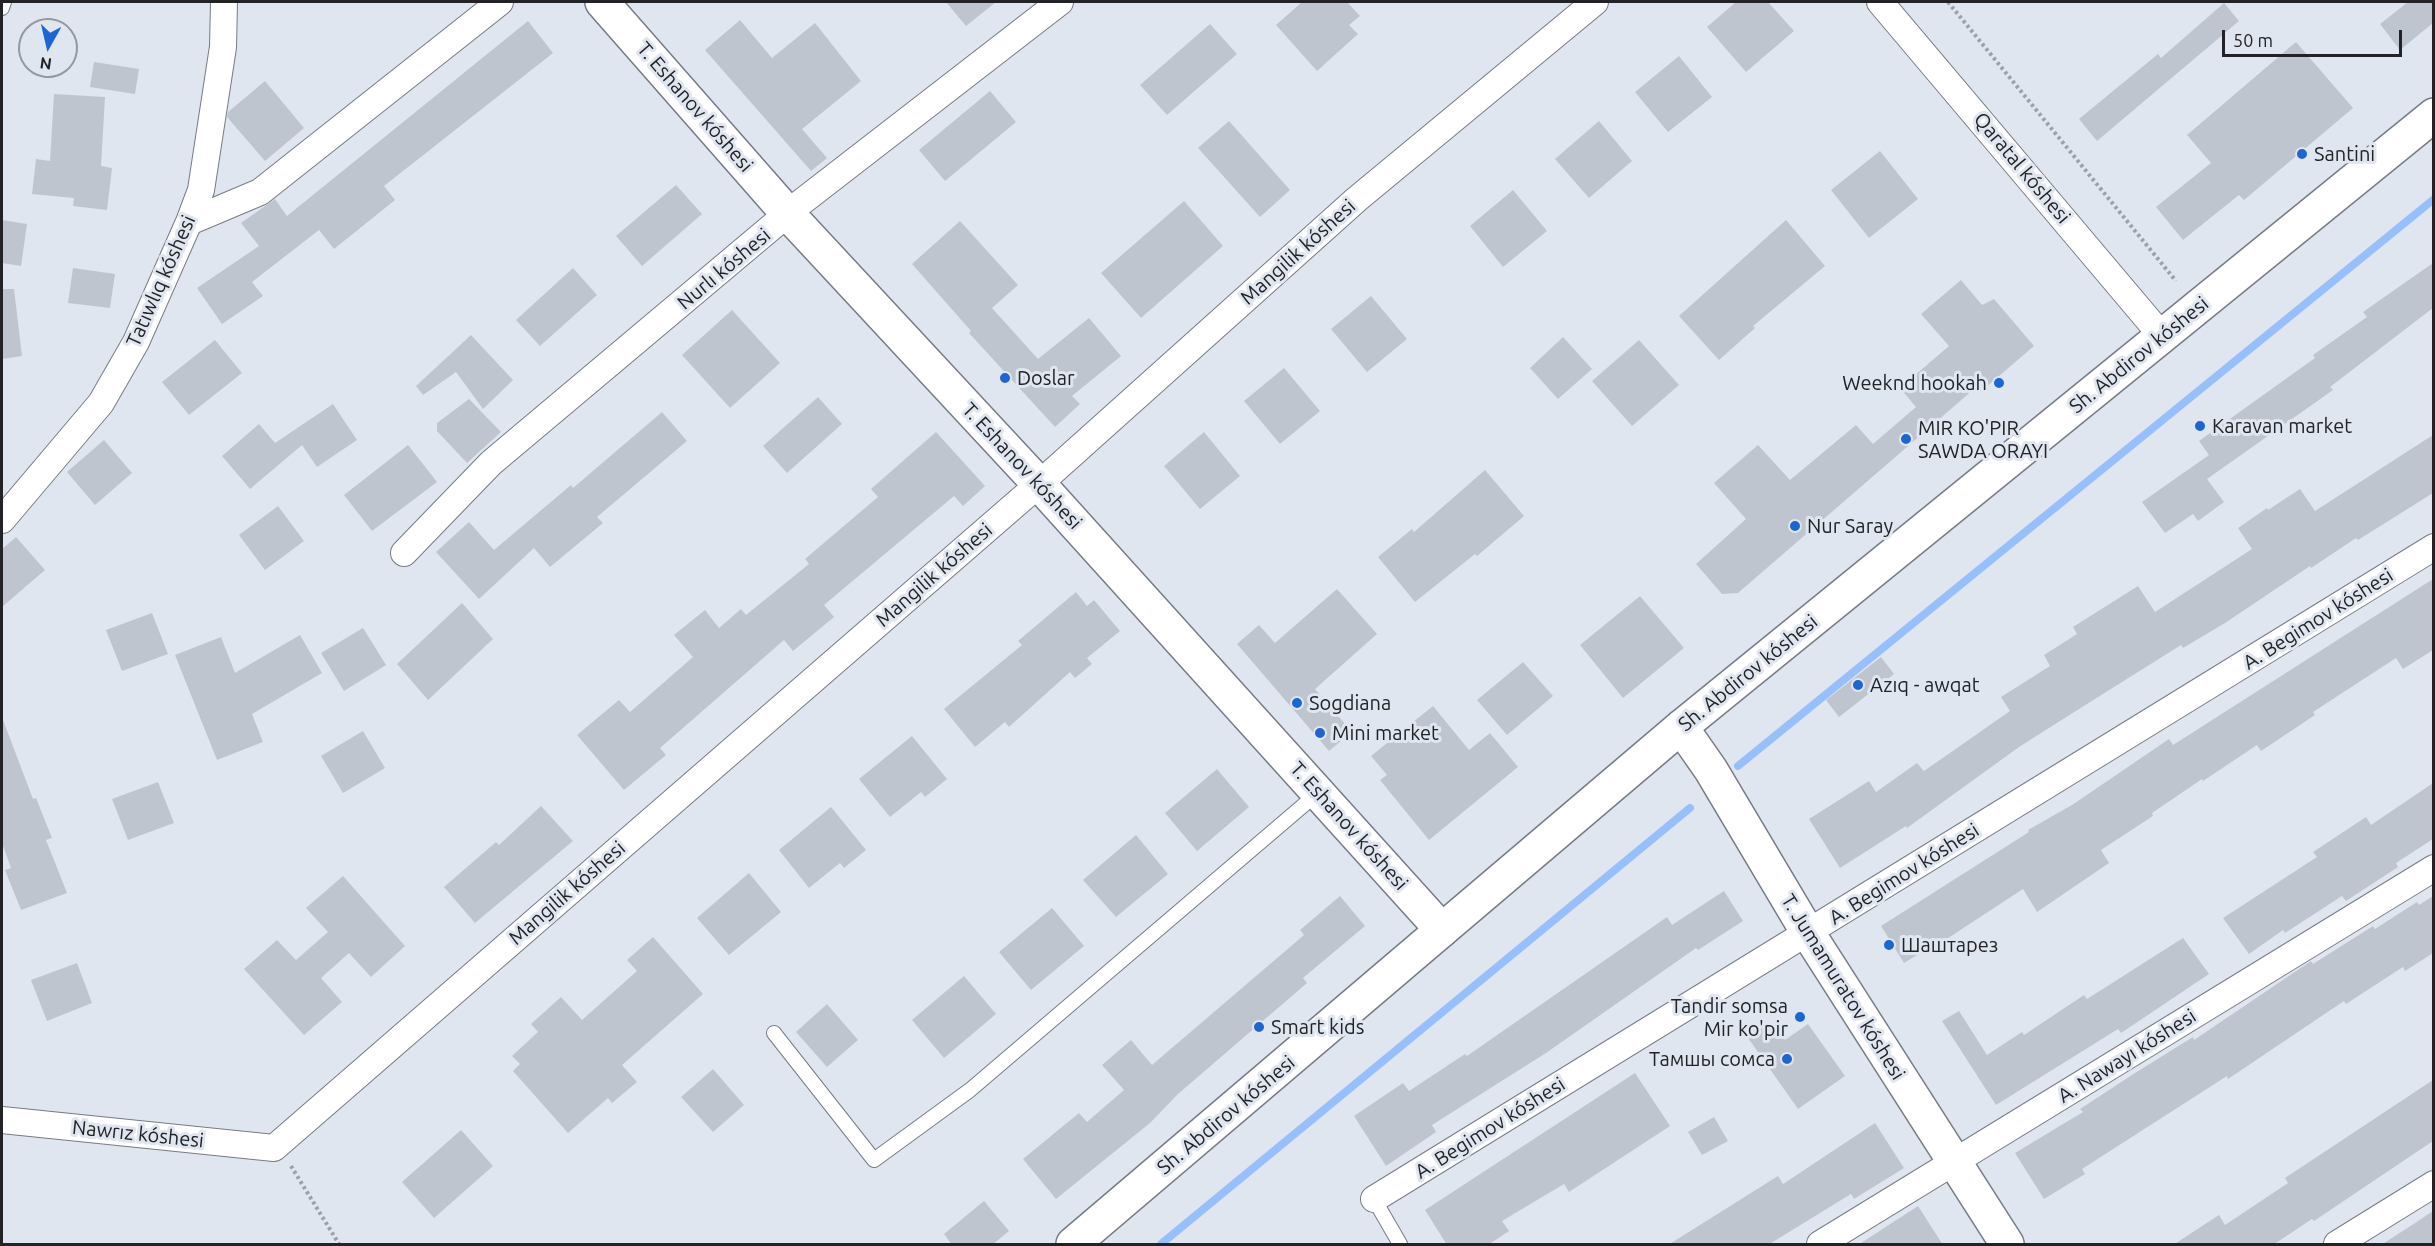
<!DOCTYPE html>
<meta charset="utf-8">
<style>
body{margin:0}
#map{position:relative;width:2435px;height:1246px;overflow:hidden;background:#e0e6f0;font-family:Ubuntu,sans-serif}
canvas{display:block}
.frame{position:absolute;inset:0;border:3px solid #212327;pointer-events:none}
.north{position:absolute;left:18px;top:18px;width:60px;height:60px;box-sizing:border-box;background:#e0e6f0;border:2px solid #9498a0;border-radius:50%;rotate:188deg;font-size:16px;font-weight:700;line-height:24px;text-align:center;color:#212327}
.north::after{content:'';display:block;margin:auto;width:21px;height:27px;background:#1c66d1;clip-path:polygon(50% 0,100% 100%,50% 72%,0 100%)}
.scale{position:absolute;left:2222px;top:30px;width:180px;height:27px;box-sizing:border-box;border:3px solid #212327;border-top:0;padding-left:8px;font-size:18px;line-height:21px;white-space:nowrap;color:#212327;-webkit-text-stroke:4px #e0e6f0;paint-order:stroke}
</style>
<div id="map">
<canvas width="2435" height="1246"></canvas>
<div class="frame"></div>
<div class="north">N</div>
<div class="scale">50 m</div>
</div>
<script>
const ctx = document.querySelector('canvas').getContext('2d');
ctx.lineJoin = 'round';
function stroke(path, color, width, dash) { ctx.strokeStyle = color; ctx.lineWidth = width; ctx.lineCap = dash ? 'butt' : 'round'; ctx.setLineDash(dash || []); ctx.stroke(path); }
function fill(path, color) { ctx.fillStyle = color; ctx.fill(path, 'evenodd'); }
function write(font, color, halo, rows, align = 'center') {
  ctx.font = font + ' Ubuntu,sans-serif'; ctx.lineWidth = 6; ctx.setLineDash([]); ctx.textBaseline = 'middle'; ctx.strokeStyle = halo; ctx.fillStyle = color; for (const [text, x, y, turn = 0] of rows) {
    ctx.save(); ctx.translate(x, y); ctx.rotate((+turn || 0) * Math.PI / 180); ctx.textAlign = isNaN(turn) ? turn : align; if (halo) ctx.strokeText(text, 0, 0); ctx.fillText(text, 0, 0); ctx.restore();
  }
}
stroke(new Path2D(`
 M 1738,766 L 2434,199
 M 1161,1244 L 1690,808`), '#97bffb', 8);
fill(new Path2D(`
 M 946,2 L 996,2 L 966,26 Z
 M 1302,2 L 1347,2 L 1360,16 L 1349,25 L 1358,34 L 1317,71 L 1276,25 Z
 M 1736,2 L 1768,2 L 1794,31 L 1746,72 L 1707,27 Z
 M 2408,2 L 2433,2 L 2433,23 L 2400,50 L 2380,24 Z
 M 2224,3 L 2239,21 L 2097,141 L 2079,119 L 2158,54 L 2161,58 Z
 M 740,20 L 772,58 L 815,23 L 861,81 L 802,129 L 827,158 L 811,171 L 705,50 Z
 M 528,21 L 553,53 L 384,186 L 395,200 L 334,249 L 319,230 L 252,282 L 263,296 L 222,324 L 197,288 L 259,246 L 241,223 L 275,199 L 287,216 Z
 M 1210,24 L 1237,54 L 1167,115 L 1140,85 Z
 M 2296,42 L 2353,108 L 2244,200 L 2239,195 L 2183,240 L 2156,207 L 2211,163 L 2187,135 Z
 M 1679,56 L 1712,97 L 1668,132 L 1635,92 Z
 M 94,62 L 139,69 L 135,94 L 90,87 Z
 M 265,81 L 304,128 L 265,161 L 227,117 L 228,112 Z
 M 990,91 L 1016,122 L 945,181 L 919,150 Z
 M 54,94 L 105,97 L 101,166 L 112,168 L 107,210 L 73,206 L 74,198 L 32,194 L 36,159 L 50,161 Z
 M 1229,121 L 1290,190 L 1260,217 L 1198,148 Z
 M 1599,121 L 1632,161 L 1589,198 L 1555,159 Z
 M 1880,151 L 1918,199 L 1869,238 L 1831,190 Z
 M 676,185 L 702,214 L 642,266 L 616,236 Z
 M 1513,190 L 1547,231 L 1503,267 L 1470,226 Z
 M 1184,201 L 1223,246 L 1141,318 L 1101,273 Z
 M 2,220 L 27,224 L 21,266 L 2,263 Z
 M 1786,220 L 1825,266 L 1753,326 L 1755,328 L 1719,360 L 1679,316 Z
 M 960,221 L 1018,285 L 992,308 L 1038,359 L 1089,318 L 1121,356 L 1072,396 L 1080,404 L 1055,427 L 969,333 L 971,331 L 912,264 Z
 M 2433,263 L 2433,308 L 2330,387 L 2333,390 L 2207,479 L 2224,502 L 2198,521 L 2193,514 L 2165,533 L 2142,502 L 2209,455 L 2199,441 L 2315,358 L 2313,355 L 2367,317 L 2363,312 Z
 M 73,268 L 115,274 L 110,308 L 68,303 Z
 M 573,268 L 597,295 L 540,346 L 516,320 Z
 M 1961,280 L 1982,305 L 1994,299 L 2034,346 L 1985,388 L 1981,383 L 1738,593 L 1722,594 L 1696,564 L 1746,519 L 1714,483 L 1758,445 L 1790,480 L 1856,425 L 1873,444 L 1916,407 L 1900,388 L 1949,346 L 1921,314 Z
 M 2,289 L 14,289 L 22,356 L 2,359 Z
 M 1371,296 L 1407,339 L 1367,372 L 1331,329 Z
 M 732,310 L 780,363 L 730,408 L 682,355 Z
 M 471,335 L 513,380 L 483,409 L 456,372 L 423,395 L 416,386 Z
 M 1563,337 L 1592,369 L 1558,399 L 1530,368 Z
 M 215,340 L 242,373 L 189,415 L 162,382 Z
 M 1639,340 L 1679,385 L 1632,426 L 1592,381 Z
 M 1284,368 L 1320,411 L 1280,444 L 1244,401 Z
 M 818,397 L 842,424 L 787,473 L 763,446 Z
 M 469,399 L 501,432 L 467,463 L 437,431 L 437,423 Z
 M 333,404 L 357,440 L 317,467 L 302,445 L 250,489 L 222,456 L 259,424 L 275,443 Z
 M 662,412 L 687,441 L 597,517 L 603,523 L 550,567 L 534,548 L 479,599 L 436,552 L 469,522 L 494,550 L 571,485 L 573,488 Z
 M 936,432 L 985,486 L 963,506 L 954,496 L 824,605 L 834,617 L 793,651 L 784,640 L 660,748 L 666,755 L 624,790 L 577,735 L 619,700 L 630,712 L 693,657 L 674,635 L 705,610 L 719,628 L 741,609 L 746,615 L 809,564 L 805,559 L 878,497 L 871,489 Z
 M 1204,432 L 1240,476 L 1200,509 L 1164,466 Z
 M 2433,435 L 2433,493 L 2358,540 L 2356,538 L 2311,568 L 2310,566 L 2225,623 L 2183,648 L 2181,645 L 2079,709 L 2019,747 L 1907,828 L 1906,826 L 1840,868 L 1809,819 L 1869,781 L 1876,792 L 1917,763 L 1924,771 L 2010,711 L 2001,697 L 2050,666 L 2044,655 L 2077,634 L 2073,627 L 2138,586 L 2155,612 L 2252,549 L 2238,528 L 2267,508 L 2268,510 L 2300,489 L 2315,511 Z
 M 104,440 L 132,473 L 95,505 L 67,472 Z
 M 408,445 L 437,482 L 372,531 L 344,495 Z
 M 1485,470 L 1524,516 L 1477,556 L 1475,554 L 1415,602 L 1378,557 L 1412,529 L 1414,532 Z
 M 278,506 L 304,541 L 265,570 L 239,535 Z
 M 16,537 L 45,570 L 2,607 L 2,549 Z
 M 2433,579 L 2433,650 L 2403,669 L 2396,658 L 2313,712 L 2315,715 L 2261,751 L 2257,745 L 2203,781 L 2202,779 L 2152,813 L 2153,816 L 2101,850 L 2109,863 L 2037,912 L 2023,889 L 1936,946 L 1935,944 L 1904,963 L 1881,926 L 2029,832 L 2028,830 L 2072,805 L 2169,739 L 2173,745 Z
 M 1337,589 L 1377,634 L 1315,689 L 1352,732 L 1329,751 L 1237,644 L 1259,625 L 1275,643 Z
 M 1076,592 L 1087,606 L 1094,600 L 1120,631 L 1087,658 L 1092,664 L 1075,678 L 1070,672 L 1009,727 L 1005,722 L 975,747 L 944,709 L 1022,645 L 1018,641 Z
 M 1640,596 L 1684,648 L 1623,698 L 1580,645 Z
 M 462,603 L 493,639 L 428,700 L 397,664 Z
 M 152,613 L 168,654 L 122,671 L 106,630 Z
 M 363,628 L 386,665 L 344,691 L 321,653 Z
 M 300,635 L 322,673 L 252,714 L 263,742 L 217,760 L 175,655 L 221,637 L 235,673 Z
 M 1881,657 L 1894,674 L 1839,717 L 1826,700 Z
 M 1523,662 L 1553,696 L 1507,735 L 1477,700 Z
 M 1433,706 L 1469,750 L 1490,733 L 1518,767 L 1429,840 L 1380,780 L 1387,775 L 1371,756 Z
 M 3,720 L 33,799 L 36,798 L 52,838 L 46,840 L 67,893 L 21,910 L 5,870 L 11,868 L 2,843 Z
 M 363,731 L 385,768 L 343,793 L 321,756 Z
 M 912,736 L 947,779 L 925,797 L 921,792 L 890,817 L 859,779 Z
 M 1217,769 L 1249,807 L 1197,851 L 1165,813 Z
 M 158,782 L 174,823 L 128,840 L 112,799 Z
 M 2433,783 L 2433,839 L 2396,863 L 2398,867 L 2346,901 L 2342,896 L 2285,933 L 2283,930 L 2249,954 L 2223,918 L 2317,857 L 2313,852 L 2366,817 L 2371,825 Z
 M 541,806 L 573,841 L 475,923 L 444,887 L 496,842 L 499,845 Z
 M 831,807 L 866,850 L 844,868 L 840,863 L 809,888 L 779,850 Z
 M 1136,835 L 1168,874 L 1116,917 L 1083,880 Z
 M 749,873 L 781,912 L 729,955 L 697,918 Z
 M 343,876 L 405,946 L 371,977 L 349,953 L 321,978 L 342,1002 L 304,1035 L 244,969 L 277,940 L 296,960 L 328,932 L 306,908 Z
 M 1724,891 L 1743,921 L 1698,950 L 1696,948 L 1546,1053 L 1432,1125 L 1436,1132 L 1386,1166 L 1354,1116 L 1403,1083 L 1409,1091 L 1465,1054 L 1467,1056 L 1667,917 L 1672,925 Z
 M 1340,896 L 1365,926 L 1303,978 L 1307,983 L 1178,1094 L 1150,1123 L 1056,1199 L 1023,1159 L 1079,1113 L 1087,1122 L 1124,1090 L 1102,1065 L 1131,1040 L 1152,1065 L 1304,935 L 1300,930 Z
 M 2433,896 L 2433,953 L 2405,971 L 2403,967 L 2346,1004 L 2344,1001 L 2228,1079 L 2227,1076 L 2082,1169 L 2085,1174 L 2044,1199 L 2015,1153 L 2083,1112 L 2080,1109 L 2135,1073 L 2193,1037 L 2194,1040 L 2311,961 L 2313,964 L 2373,926 L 2375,929 L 2417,902 L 2419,905 Z
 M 1052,908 L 1084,946 L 1031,990 L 999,952 Z
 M 653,937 L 703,994 L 622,1065 L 637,1082 L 612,1103 L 608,1098 L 568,1133 L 513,1071 L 520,1064 L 512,1056 L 538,1032 L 531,1024 L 561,997 L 582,1020 L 637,971 L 627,960 Z
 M 2183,938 L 2209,974 L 2121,1033 L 2118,1029 L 1996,1105 L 1942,1021 L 1959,1011 L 1987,1055 L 2022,1032 L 2024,1035 L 2084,995 L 2087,999 Z
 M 77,963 L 92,1003 L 47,1021 L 31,980 Z
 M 964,976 L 996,1014 L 944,1058 L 912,1020 Z
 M 827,1004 L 858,1040 L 827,1067 L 796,1032 Z
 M 1764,1023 L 1772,1035 L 1778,1031 L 1785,1040 L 1808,1024 L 1845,1076 L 1798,1109 L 1746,1035 Z
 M 713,1069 L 744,1105 L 713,1132 L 681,1097 Z
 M 1635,1073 L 1670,1126 L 1569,1192 L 1564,1184 L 1502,1221 L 1509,1231 L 1488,1245 L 1447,1245 L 1425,1210 Z
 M 2433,1080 L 2433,1141 L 2314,1221 L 2312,1219 L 2273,1245 L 2173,1245 L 2219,1215 L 2225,1225 L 2288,1183 L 2285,1178 Z
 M 1714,1117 L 1728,1141 L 1702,1155 L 1688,1132 Z
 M 1875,1123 L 1904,1168 L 1854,1199 L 1851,1194 L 1768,1245 L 1668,1245 L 1778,1176 L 1783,1184 Z
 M 461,1130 L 493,1166 L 434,1218 L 402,1182 Z
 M 984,1201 L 1009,1231 L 992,1245 L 952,1245 L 944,1234 Z
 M 1918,1206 L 1943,1245 L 1858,1245 Z
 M 2433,1211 L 2433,1245 L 2381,1245 L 2412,1225 Z`), '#bfc5cf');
const service = new Path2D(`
 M 2,8 L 4,2
 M 774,1033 L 874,1160 L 970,1090 L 1319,792
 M 1374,1199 L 1400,1244`);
const minor = new Path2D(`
 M 1880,2 L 2162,336
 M 189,222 L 260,192 L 500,2
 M 2,520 L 101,403 L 136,342 L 189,222 L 201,190 L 223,47 L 224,2
 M 404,553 L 491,463 L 799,204 L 1060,2
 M 2,1120 L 274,1148 L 1039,484 L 1357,199 L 1595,2
 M 1374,1199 L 2434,547
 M 1820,1244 L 2434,868
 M 2337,1244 L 2434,1184`);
const tertiary = new Path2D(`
 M 1681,727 L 2434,115
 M 1073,1244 L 1442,930`);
const secondary = new Path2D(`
 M 602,2 L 789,215 L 1039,484 L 1442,930 L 1681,727 L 1711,770 L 1808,933 L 2007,1244`);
stroke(service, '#767c85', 16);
stroke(minor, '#767c85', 28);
stroke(tertiary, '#767c85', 36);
stroke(secondary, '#767c85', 36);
stroke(new Path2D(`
 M 1948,2 L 2176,281
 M 291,1166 L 339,1244`), '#9ca1a9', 4, [3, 3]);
stroke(service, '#fff', 14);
stroke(minor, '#fff', 26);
stroke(tertiary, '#fff', 33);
stroke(secondary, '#fff', 33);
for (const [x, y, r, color] of [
 [2302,154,6,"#1c66d1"],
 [1005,378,6,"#1c66d1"],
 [1999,383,6,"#1c66d1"],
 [2200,426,6,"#1c66d1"],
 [1906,439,6,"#1c66d1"],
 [1795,526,6,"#1c66d1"],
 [1858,685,6,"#1c66d1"],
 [1297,703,6,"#1c66d1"],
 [1320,733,6,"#1c66d1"],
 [1889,945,6,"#1c66d1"],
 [1800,1017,6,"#1c66d1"],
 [1259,1027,6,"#1c66d1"],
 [1787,1059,6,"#1c66d1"]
]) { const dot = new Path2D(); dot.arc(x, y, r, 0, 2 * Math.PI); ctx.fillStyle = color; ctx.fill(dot); stroke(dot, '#e0e6f0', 2); }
write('20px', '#212327', '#e0e6f0', [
 ["T. Eshanov kóshesi",695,107,49],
 ["Qaratal kóshesi",2022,168,50],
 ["Mangilik kóshesi",1298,252,-42],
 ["Nurlı kóshesi",724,269,-40],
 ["Tatıwlıq kóshesi",161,281,-66],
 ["Sh. Abdirov kóshesi",2139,355,-39],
 ["T. Eshanov kóshesi",1022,466,47],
 ["Mangilik kóshesi",934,575,-41],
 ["A. Begimov kóshesi",2318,619,-32],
 ["Sh. Abdirov kóshesi",1748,673,-39],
 ["T. Eshanov kóshesi",1349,826,48],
 ["A. Begimov kóshesi",1904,874,-32],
 ["Mangilik kóshesi",567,893,-41],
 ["T. Jumamuratov kóshesi",1843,987,58],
 ["A. Nawayı kóshesi",2127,1056,-32],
 ["Sh. Abdirov kóshesi",1226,1115,-40],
 ["A. Begimov kóshesi",1490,1128,-32],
 ["Nawrız kóshesi",138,1134,6]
]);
write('20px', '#212327', '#e0e6f0', [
 ["Santini",2314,154],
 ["Doslar",1017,378],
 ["Weeknd hookah",1987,383,"right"],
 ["Karavan market",2212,426],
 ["MIR KO'PIR",1918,428],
 ["SAWDA ORAYI",1918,451],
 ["Nur Saray",1807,526],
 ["Azıq - awqat",1870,685],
 ["Sogdiana",1309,703],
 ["Mini market",1332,733],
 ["Шаштарез",1901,945],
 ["Tandir somsa",1788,1006,"right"],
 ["Mir ko'pir",1788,1029,"right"],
 ["Smart kids",1271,1027],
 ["Тамшы сомса",1775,1059,"right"]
], 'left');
</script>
